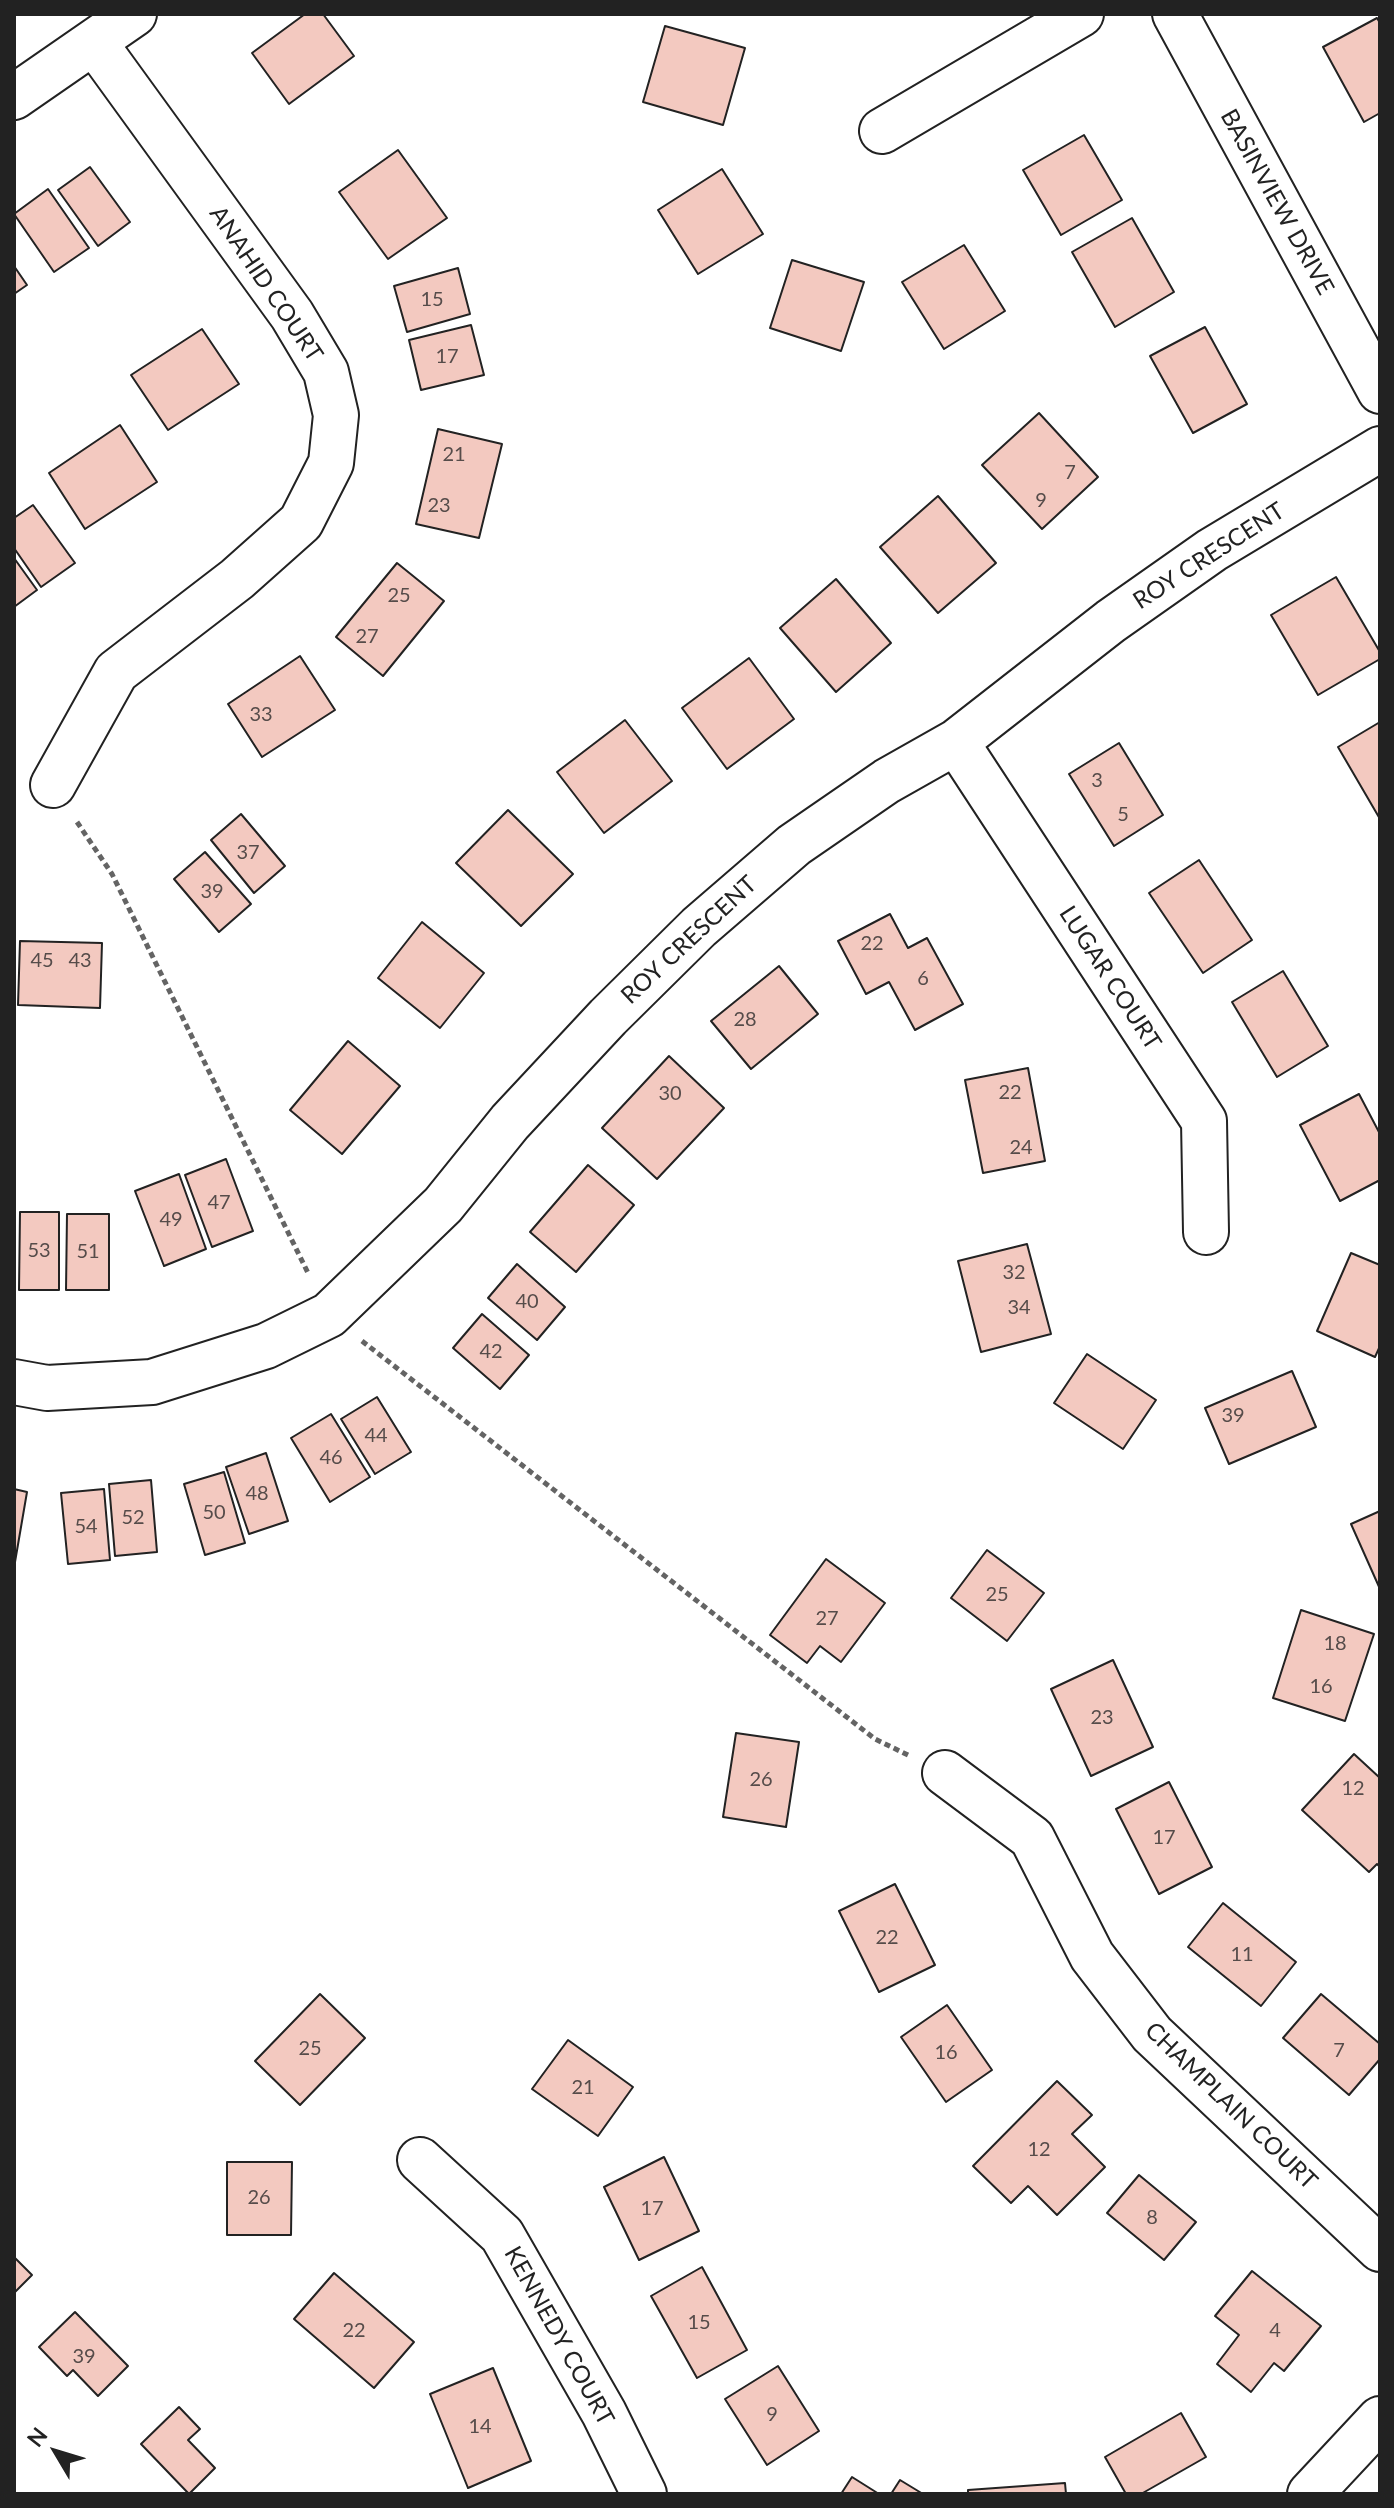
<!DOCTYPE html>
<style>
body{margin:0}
#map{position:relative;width:1394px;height:2508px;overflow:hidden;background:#fff;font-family:Lato,sans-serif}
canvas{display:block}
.frame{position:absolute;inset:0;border:16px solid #222;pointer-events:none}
.north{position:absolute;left:16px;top:2412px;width:80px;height:80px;-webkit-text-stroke:6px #fff;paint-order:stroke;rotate:308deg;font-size:22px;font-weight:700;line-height:32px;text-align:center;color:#222}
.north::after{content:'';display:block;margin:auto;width:28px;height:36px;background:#222;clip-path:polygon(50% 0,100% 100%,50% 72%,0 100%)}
</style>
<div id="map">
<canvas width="1394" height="2508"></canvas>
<div class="frame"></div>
<div class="north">N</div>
</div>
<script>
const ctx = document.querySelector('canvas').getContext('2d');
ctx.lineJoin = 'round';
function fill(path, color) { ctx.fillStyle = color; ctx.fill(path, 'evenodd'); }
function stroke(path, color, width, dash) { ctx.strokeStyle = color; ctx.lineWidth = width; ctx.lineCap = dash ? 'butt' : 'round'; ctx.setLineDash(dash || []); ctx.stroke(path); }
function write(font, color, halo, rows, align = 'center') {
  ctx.font = font + ' Lato,sans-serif'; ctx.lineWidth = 6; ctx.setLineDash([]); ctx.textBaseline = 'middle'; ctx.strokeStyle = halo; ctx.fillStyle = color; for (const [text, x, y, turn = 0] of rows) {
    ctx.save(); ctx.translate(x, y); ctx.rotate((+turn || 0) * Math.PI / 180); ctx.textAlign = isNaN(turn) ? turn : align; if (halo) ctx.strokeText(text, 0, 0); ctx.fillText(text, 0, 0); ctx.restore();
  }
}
const building = new Path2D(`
 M 305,14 L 323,14 L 354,56 L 289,104 L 252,53 Z
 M 1377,18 L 1380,23 L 1380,113 L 1364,122 L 1323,47 Z
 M 665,26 L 745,48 L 723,125 L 643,102 Z
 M 1084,135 L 1122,200 L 1061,235 L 1023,170 Z
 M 398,150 L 447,218 L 388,259 L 339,192 Z
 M 90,167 L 130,222 L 98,246 L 58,190 Z
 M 722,169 L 763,234 L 698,274 L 658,210 Z
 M 48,189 L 89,248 L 54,272 L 14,214 Z
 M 1132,218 L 1174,292 L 1115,327 L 1072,252 Z
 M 964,245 L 1005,311 L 944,349 L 902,282 Z
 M 792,260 L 864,282 L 841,351 L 770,328 Z
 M 14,266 L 27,285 L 14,294 Z
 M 458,268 L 470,314 L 407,332 L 394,286 Z
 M 471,325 L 484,375 L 421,390 L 409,340 Z
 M 1205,327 L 1247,404 L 1193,433 L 1150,356 Z
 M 202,329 L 239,384 L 168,430 L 131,375 Z
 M 1039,413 L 1098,477 L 1042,529 L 982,465 Z
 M 120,425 L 157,482 L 85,529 L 49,473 Z
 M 438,429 L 502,444 L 479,538 L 416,524 Z
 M 938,496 L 996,563 L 938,613 L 880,547 Z
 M 33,505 L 75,563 L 41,587 L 14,548 L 14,518 Z
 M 14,558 L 37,590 L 14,607 Z
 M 397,563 L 444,601 L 383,676 L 336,637 Z
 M 1336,577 L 1380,652 L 1380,659 L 1318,695 L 1271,615 Z
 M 836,579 L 891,643 L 836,692 L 780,628 Z
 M 300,656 L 335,710 L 262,757 L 228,704 Z
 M 749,658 L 794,719 L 727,769 L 682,708 Z
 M 625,720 L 672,781 L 604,833 L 557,772 Z
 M 1380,722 L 1380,819 L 1338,747 Z
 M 1119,743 L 1163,815 L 1114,846 L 1069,774 Z
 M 508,810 L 573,874 L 521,926 L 456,863 Z
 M 241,814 L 285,866 L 254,893 L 211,840 Z
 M 205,852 L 251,904 L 219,932 L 174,879 Z
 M 1199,860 L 1252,940 L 1203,973 L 1149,893 Z
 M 890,914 L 908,948 L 927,938 L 963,1004 L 915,1030 L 889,982 L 866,994 L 838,941 Z
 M 422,922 L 484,973 L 440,1028 L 378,978 Z
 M 20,941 L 102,943 L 100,1008 L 18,1005 Z
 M 779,966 L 818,1014 L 751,1069 L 711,1021 Z
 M 1283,971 L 1328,1046 L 1277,1077 L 1232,1002 Z
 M 348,1041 L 400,1086 L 342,1154 L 290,1110 Z
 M 669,1056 L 724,1108 L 657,1179 L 602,1128 Z
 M 1028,1068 L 1045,1161 L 983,1173 L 965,1080 Z
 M 1359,1094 L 1380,1134 L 1380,1180 L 1340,1201 L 1300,1125 Z
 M 226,1159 L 253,1231 L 212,1247 L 185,1175 Z
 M 588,1165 L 634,1205 L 576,1272 L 530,1232 Z
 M 179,1174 L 206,1249 L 164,1266 L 135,1191 Z
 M 20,1212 L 59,1212 L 59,1290 L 19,1290 Z
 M 67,1214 L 109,1214 L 109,1290 L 66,1290 Z
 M 1027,1244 L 1051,1334 L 981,1352 L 958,1261 Z
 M 1351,1253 L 1380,1265 L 1380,1346 L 1375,1357 L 1317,1331 Z
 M 517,1264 L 565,1307 L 537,1340 L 488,1298 Z
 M 482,1314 L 529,1355 L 500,1389 L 453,1348 Z
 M 1087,1354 L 1156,1400 L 1123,1449 L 1054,1403 Z
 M 1292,1371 L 1316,1427 L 1229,1464 L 1205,1408 Z
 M 377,1397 L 411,1452 L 375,1474 L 341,1419 Z
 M 331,1414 L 370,1477 L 330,1502 L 291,1438 Z
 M 266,1453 L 288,1521 L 249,1534 L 226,1467 Z
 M 224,1472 L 245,1543 L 205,1555 L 184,1484 Z
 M 151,1480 L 157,1552 L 115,1556 L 109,1484 Z
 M 14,1489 L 27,1492 L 15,1562 L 14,1562 Z
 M 104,1489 L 110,1560 L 68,1564 L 61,1493 Z
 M 1380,1511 L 1380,1589 L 1351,1524 Z
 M 987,1550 L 1044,1593 L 1007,1641 L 951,1598 Z
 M 826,1559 L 885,1603 L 841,1662 L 820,1646 L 807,1663 L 770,1635 Z
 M 1301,1610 L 1374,1634 L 1345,1721 L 1273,1698 Z
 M 1113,1660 L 1153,1747 L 1091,1776 L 1051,1689 Z
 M 736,1733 L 799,1742 L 786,1827 L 723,1817 Z
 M 1354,1754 L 1380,1778 L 1380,1867 L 1377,1864 L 1369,1872 L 1302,1810 Z
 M 1169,1782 L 1212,1867 L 1159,1894 L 1116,1809 Z
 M 895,1884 L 935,1965 L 879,1992 L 839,1911 Z
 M 1223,1903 L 1296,1962 L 1261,2006 L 1188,1947 Z
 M 320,1994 L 365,2038 L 300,2105 L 255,2061 Z
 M 1321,1994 L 1380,2044 L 1380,2059 L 1349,2095 L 1283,2038 Z
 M 947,2005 L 992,2070 L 946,2102 L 901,2037 Z
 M 568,2040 L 633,2087 L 598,2136 L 532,2089 Z
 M 1057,2081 L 1092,2115 L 1072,2134 L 1105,2167 L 1057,2215 L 1028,2186 L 1011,2203 L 973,2166 Z
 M 664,2157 L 699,2231 L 639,2260 L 604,2187 Z
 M 227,2162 L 292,2162 L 291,2235 L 227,2235 Z
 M 1139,2175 L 1196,2222 L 1164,2260 L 1107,2213 Z
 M 14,2257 L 32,2275 L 14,2293 Z
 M 702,2267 L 747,2350 L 697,2378 L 651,2296 Z
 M 1252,2271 L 1321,2326 L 1284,2371 L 1274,2363 L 1251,2392 L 1217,2364 L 1239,2335 L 1215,2316 Z
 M 334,2273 L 414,2342 L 374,2388 L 294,2319 Z
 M 75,2312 L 128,2366 L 98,2396 L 73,2370 L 67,2376 L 39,2347 Z
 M 778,2366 L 819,2431 L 767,2465 L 725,2399 Z
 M 493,2368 L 531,2461 L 468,2488 L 430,2394 Z
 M 179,2407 L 200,2429 L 188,2440 L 215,2468 L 189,2494 L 141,2444 Z
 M 1181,2413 L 1206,2457 L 1141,2494 L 1126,2494 L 1105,2457 Z
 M 852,2477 L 879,2494 L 841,2494 Z
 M 900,2480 L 923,2494 L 891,2494 Z
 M 1065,2483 L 1066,2494 L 968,2494 L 968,2490 Z`);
fill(building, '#f3c9c0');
stroke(building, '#222', 2);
const minor = new Path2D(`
 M 1175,14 L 1380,391
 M 14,97 L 134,14
 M 882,131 L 1081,14
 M 956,742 L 1204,1121 L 1206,1232
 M 53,785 L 116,672 L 237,579 L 301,522 L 331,463 L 336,415 L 326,372 L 292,315 L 94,42
 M 14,1382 L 47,1388 L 152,1382 L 266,1346 L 329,1315 L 443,1205 L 510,1122 L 608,1017 L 699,927 L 794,845 L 887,781 L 956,742 L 1111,621 L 1212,550 L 1380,449
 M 945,1773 L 1032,1838 L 1092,1956 L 1152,2034 L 1380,2249
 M 420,2160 L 502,2235 L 604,2413 L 644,2494
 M 1310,2494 L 1380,2419`);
stroke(minor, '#222', 48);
stroke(new Path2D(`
 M 77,822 L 112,874 L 309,1275
 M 362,1341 L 875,1739 L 908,1755`), '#646464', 5, [6, 4]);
stroke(minor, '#fff', 44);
write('20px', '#564c4a', null, [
 ["15",432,300],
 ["17",447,357],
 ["21",454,455],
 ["7",1070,473],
 ["9",1041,501],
 ["23",439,506],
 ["25",399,596],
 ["27",367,637],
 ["33",261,715],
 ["3",1097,781],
 ["5",1123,815],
 ["37",248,853],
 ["39",212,892],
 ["22",872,944],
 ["45",42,961],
 ["43",80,961],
 ["6",923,979],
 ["28",745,1020],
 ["22",1010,1093],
 ["30",670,1094],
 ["24",1021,1148],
 ["47",219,1203],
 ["49",171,1220],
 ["53",39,1251],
 ["51",88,1252],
 ["32",1014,1273],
 ["40",527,1302],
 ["34",1019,1308],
 ["42",491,1352],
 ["39",1233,1416],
 ["44",376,1436],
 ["46",331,1458],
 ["48",257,1494],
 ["50",214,1513],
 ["52",133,1518],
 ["54",86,1527],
 ["25",997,1595],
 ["27",827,1619],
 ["18",1335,1644],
 ["16",1321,1687],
 ["23",1102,1718],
 ["26",761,1780],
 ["12",1353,1789],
 ["17",1164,1838],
 ["22",887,1938],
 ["11",1242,1955],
 ["25",310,2049],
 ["7",1339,2051],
 ["16",946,2053],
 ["21",583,2088],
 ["12",1039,2150],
 ["26",259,2198],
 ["17",652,2209],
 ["8",1152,2218],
 ["15",699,2323],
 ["22",354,2331],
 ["4",1275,2331],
 ["39",84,2357],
 ["9",772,2415],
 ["14",480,2427]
]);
write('24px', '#222', '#fff', [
 ["BASINVIEW DRIVE",1277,202,61],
 ["ANAHID COURT",266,284,56],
 ["ROY CRESCENT",1209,556,-33],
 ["ROY CRESCENT",689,940,-43],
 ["LUGAR COURT",1110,978,57],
 ["CHAMPLAIN COURT",1231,2106,44],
 ["KENNEDY COURT",559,2336,61]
]);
</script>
